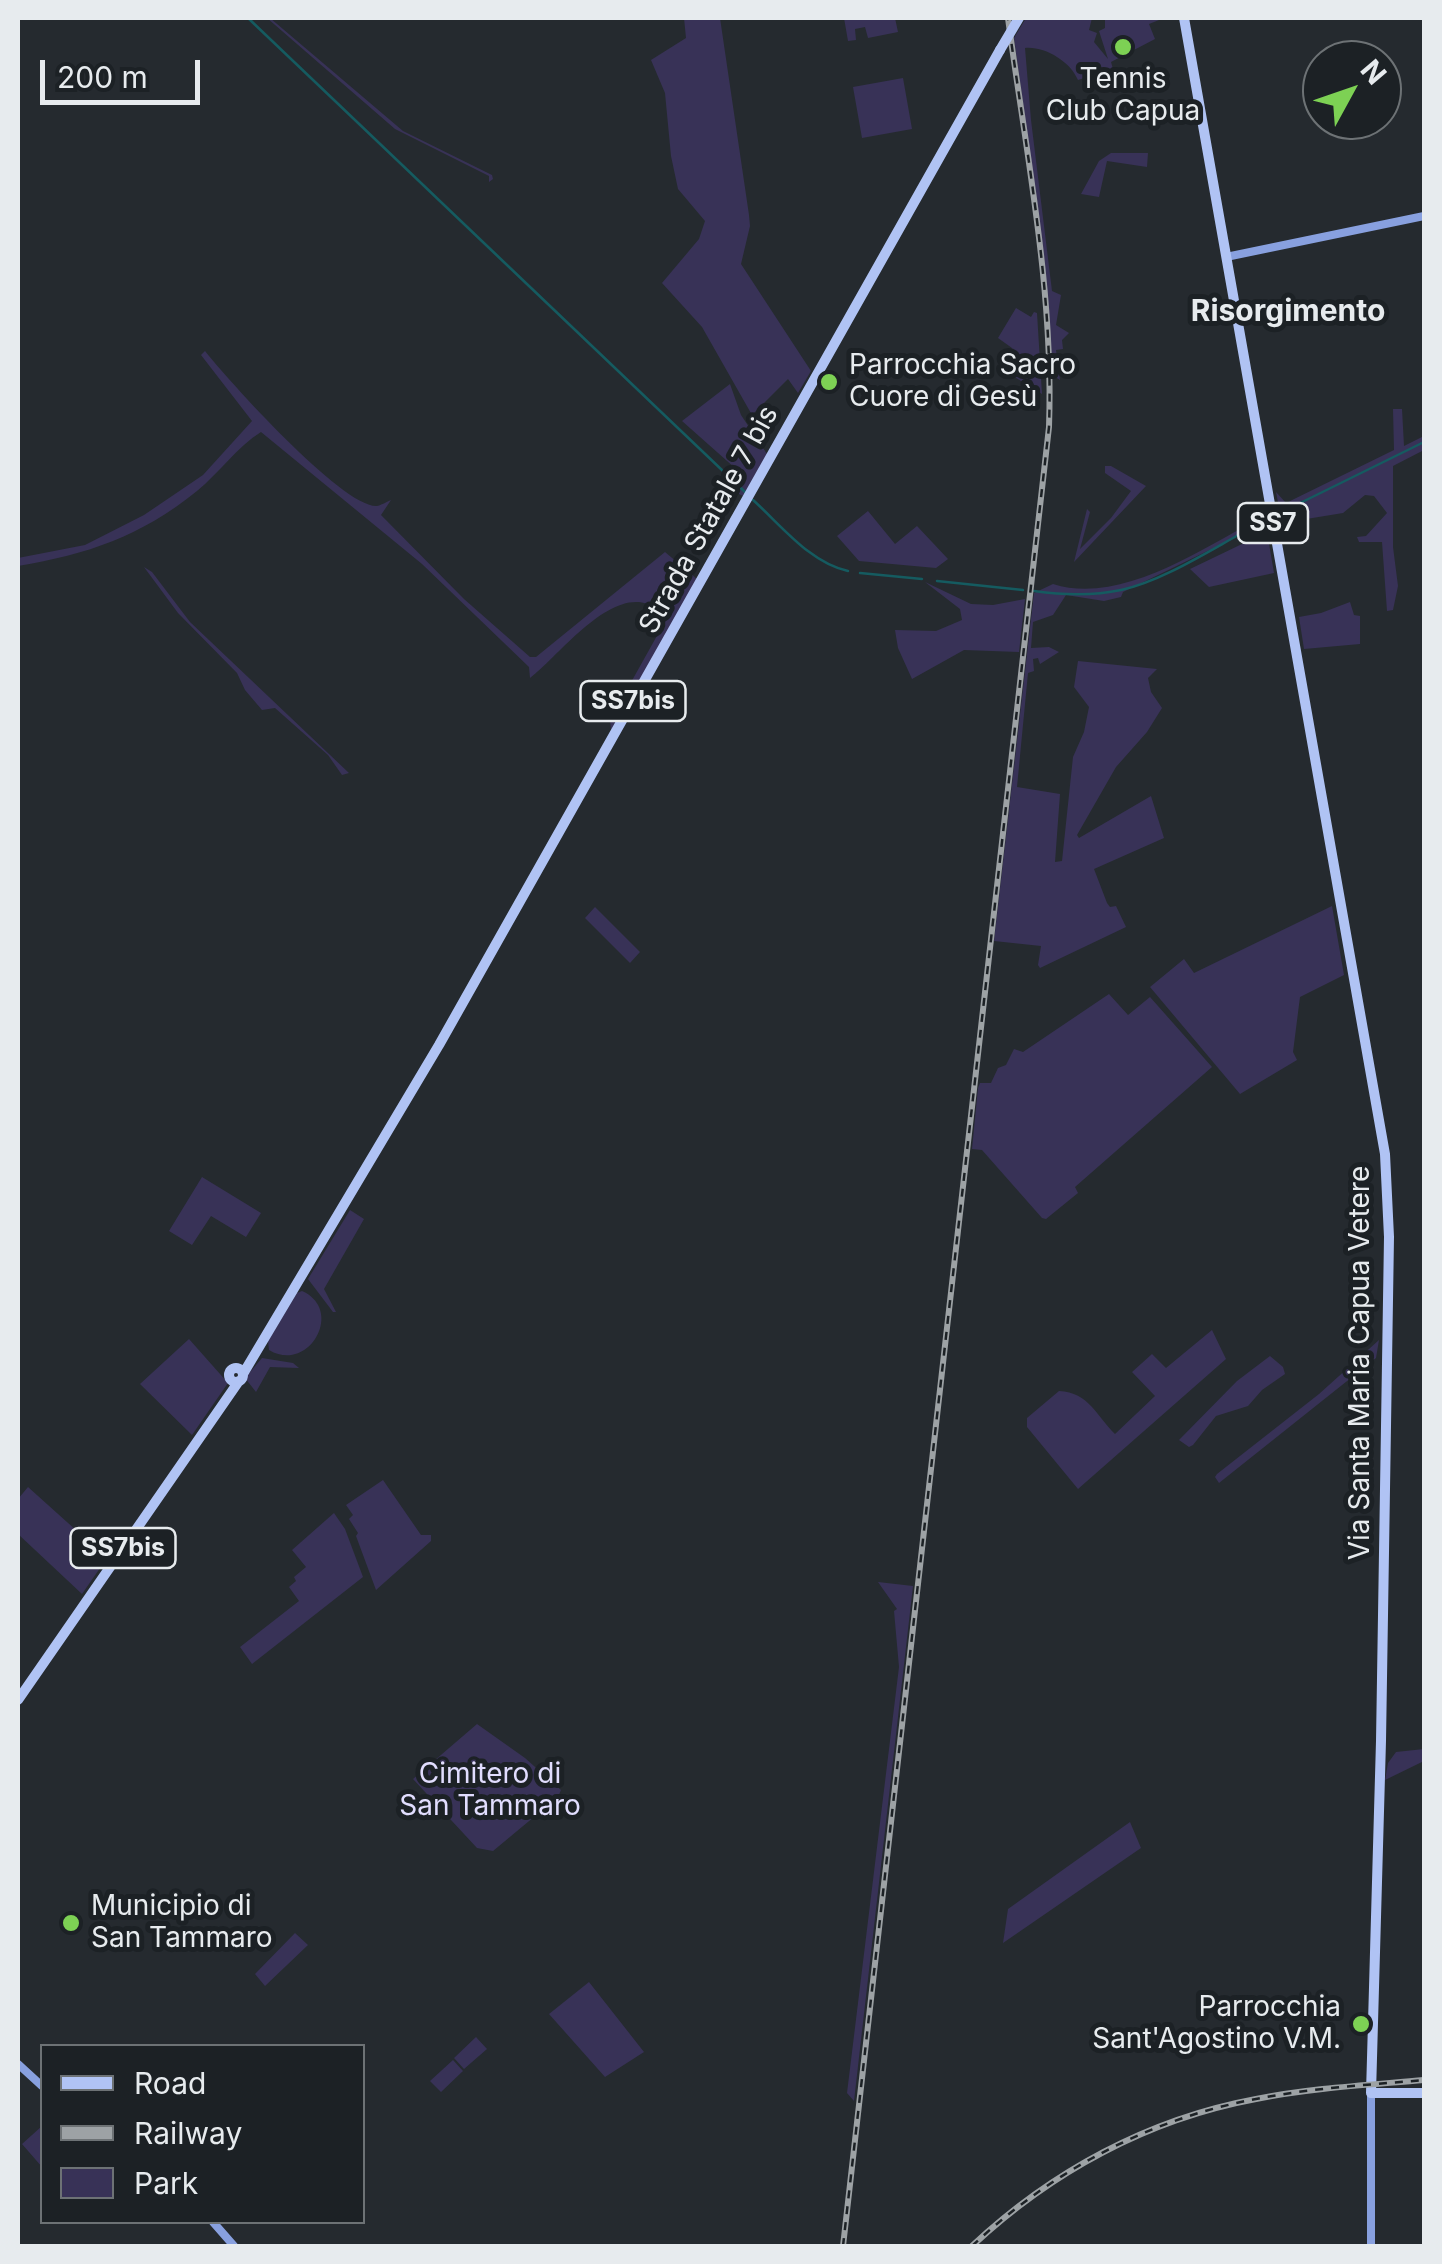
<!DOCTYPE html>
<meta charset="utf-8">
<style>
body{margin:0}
#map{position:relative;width:1442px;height:2264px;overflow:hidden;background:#252a2f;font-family:Inter,sans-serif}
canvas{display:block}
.frame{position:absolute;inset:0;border:20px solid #e7ebee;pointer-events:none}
.legend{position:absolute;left:40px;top:2044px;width:325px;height:180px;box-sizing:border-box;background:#1c2125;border:2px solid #6d7275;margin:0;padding:12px 18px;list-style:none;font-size:30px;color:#e7ebee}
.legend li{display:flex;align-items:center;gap:20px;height:50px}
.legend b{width:50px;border:2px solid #6d7275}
.north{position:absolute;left:1302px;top:40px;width:100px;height:100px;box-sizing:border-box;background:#1c2125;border:2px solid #6d7275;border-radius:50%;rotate:50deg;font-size:28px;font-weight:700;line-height:40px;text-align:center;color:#e7ebee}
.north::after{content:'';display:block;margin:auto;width:35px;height:45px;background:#7dd154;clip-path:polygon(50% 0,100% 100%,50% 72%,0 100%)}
.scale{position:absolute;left:40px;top:60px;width:160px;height:45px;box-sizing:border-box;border:5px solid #e7ebee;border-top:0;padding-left:12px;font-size:30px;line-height:35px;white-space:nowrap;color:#e7ebee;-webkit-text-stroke:8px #1c2125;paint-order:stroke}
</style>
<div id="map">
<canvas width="1442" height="2264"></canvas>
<div class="frame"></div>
<ul class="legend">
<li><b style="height:12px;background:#b0c3f4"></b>Road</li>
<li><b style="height:12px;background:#9da2a5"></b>Railway</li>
<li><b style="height:28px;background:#383257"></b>Park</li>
</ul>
<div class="north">N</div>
<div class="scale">200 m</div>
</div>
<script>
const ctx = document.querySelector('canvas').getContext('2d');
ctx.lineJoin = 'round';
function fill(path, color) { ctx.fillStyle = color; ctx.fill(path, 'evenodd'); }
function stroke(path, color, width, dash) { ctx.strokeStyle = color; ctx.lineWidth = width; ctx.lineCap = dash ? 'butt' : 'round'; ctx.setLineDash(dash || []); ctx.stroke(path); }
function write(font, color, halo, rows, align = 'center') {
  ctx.font = font + ' Inter,sans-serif'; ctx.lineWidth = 10; ctx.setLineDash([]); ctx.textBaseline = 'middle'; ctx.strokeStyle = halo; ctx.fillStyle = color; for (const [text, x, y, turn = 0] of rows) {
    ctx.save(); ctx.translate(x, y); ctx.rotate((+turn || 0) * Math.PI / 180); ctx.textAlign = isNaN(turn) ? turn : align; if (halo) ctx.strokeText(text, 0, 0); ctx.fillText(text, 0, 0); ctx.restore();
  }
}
fill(new Path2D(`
 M 267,18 L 270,18 L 403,131 L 492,175 L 493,179 L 489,182 L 489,176 L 395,129 Z
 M 684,18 L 720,18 L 749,215 L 750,226 L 741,264 L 811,371 L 798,393 L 788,379 L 752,415 L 702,327 L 662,283 L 699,239 L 705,221 L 678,189 L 671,156 L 665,93 L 651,60 L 686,38 Z
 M 844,18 L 895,18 L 898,32 L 868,38 L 865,27 L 855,29 L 856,40 L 848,41 Z
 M 1026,18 L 1092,18 L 1089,30 L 1097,33 L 1094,42 L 1108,59 L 1099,31 L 1105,28 L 1105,18 L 1164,18 L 1149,24 L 1155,39 L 1111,62 L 1113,69 L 1078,80 C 1070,61 1044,46 1025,48 L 1031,120 L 1052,291 L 1061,295 L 1056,325 L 1069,333 L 1062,340 L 1063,349 L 1056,350 L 1060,380 L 1052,375 L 1044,257 L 1014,38 Z
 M 903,78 L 912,129 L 862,138 L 853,87 Z
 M 1111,153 L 1148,153 L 1147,167 L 1107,161 L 1099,197 L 1081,194 L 1099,161 Z
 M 1016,308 L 1031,317 L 1034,312 L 1037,313 L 1042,394 L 1000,368 L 1012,348 L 998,338 Z
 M 205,351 C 228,380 343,508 377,506 C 379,506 389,501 391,500 L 381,515 L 464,599 L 530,657 L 536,657 L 665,552 L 697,579 L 611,730 L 610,720 L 668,616 C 659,610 650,603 639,602 C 601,599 558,656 530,678 L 529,667 L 422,564 L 261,432 C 237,447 219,473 197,491 C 140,537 88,554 18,566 L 18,558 L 85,545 L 144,515 L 203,475 L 252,421 L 201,355 Z
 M 730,384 L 741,415 L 767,454 L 743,496 L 735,492 L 744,476 L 682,421 Z
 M 1393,409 L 1402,409 L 1404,446 L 1424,436 L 1424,450 L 1393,466 L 1393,547 L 1398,586 L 1393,610 L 1387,611 L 1382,542 L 1359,542 L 1357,537 L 1366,536 L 1387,513 L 1374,496 L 1365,495 L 1343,513 L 1282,523 L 1276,492 L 1286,503 L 1394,450 Z
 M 1105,466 L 1111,466 L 1146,486 L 1074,562 L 1087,509 L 1090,512 L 1080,549 L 1111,518 L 1131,491 L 1105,473 Z
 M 868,511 L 895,544 L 917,526 L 948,559 L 936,568 L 859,561 L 837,536 Z
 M 1264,516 L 1265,523 L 1123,592 L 1121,597 L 1104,601 L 1066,595 L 1053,615 L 1033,622 L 1031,648 L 1049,647 L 1059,652 L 1040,664 L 1038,658 L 1033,659 L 1034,671 L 1028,673 L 1017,787 L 1060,794 L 1055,862 L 1062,861 L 1073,757 L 1084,732 L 1089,707 L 1074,687 L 1078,661 L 1157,669 L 1148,678 L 1151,692 L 1162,708 L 1147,732 L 1116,767 L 1077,835 L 1079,838 L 1151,796 L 1164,838 L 1094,869 L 1107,903 L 1110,907 L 1116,906 L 1126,927 L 1040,968 L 1038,965 L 1041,946 L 994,941 L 1034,593 L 1053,584 C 1122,606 1204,547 1264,516 Z
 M 1267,532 L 1274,573 L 1209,587 L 1190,569 Z
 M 144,567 L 152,572 L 190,622 L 349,773 L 342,775 L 328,755 L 275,708 L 262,710 L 245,690 L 237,673 L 178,613 Z
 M 925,582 L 971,604 L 993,605 L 1025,599 L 1019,652 L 964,650 L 912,679 L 898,648 L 895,630 L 936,631 L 962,620 L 960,609 Z
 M 1350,602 L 1354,615 L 1360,616 L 1360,644 L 1304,649 L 1299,617 L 1321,613 Z
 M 1332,906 L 1344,975 L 1300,997 L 1293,1052 L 1297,1060 L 1240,1094 L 1150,987 L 1184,959 L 1194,973 Z
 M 595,907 L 640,952 L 630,963 L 585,918 Z
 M 1109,994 L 1128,1015 L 1150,997 L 1212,1067 L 1075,1187 L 1078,1193 L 1046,1219 L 1042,1218 L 982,1150 L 972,1149 L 978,1088 L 980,1083 L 991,1083 L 998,1068 L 1006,1065 L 1014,1049 L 1023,1052 Z
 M 202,1177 L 261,1213 L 246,1237 L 211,1216 L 192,1245 L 169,1231 Z
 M 350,1210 L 364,1219 L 324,1289 L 336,1312 L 333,1312 L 308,1279 Z
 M 302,1291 C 345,1310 309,1374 269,1350 L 268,1341 L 297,1293 Z
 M 1212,1330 L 1226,1359 L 1078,1489 L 1027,1427 L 1027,1418 L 1059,1391 C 1089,1392 1097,1417 1115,1434 L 1155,1396 L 1132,1372 L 1152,1354 L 1166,1368 Z
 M 189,1339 L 228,1383 L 192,1435 L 140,1384 Z
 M 1379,1340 L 1376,1358 L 1219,1483 L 1215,1477 L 1217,1474 L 1319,1394 Z
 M 1270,1356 L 1283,1367 L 1285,1374 L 1262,1390 L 1248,1406 L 1216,1416 L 1193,1445 L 1189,1447 L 1179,1440 L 1237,1381 Z
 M 262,1358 L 293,1363 L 299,1368 L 270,1367 L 256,1392 L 245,1378 Z
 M 383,1480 L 421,1535 L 431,1535 L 431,1541 L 376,1590 L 356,1536 L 358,1533 L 349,1519 L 353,1515 L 346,1505 Z
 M 28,1487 L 107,1558 L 82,1594 L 18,1534 L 18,1499 Z
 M 334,1513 L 345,1529 L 363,1577 L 252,1664 L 240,1647 L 299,1601 L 289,1587 L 296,1581 L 294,1577 L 306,1567 L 292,1550 Z
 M 878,1582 L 913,1586 L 854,2101 L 847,2093 L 899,1667 L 894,1611 L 897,1609 Z
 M 477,1724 L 525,1758 L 561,1790 L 558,1797 L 493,1851 L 477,1848 L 413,1779 Z
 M 1424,1749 L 1424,1761 L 1385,1780 L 1388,1763 L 1396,1752 Z
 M 1130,1822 L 1141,1848 L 1003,1943 L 1008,1909 Z
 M 295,1933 L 308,1945 L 265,1986 L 255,1974 Z
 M 589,1982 L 644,2052 L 605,2077 L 549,2014 Z
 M 476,2037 L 487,2049 L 464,2069 L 454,2058 Z
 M 453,2060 L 463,2071 L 441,2092 L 430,2081 Z
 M 42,2126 L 42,2167 L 22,2144 Z`), '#383257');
stroke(new Path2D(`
 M 248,18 L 745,492
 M 753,500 C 781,525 810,563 848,571
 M 1286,510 L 1424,442
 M 860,573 L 922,579
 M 937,581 L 1023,590
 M 1034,591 C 1063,595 1093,596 1121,590 C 1166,580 1216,546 1257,525`), '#155b60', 2.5);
stroke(new Path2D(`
 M 1226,257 L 1424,216
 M 18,2064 L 42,2086
 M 213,2222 L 234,2246
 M 1371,2246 L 1371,2093`), '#88a0df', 8);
stroke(new Path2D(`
 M 1184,18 L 1385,1154 L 1389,1237 L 1381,1741 L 1371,2093 L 1424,2093
 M229 1375a7 7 0 1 1 14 0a7 7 0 1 1-14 0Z
 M 243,1374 L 439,1045 L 1000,50
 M 18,1700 L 239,1381`), '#b0c3f4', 10);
const rail = new Path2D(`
 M 843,2246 L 1049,427 C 1054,290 1026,153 1008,18
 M 972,2246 C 1051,2172 1148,2119 1256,2099 C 1311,2088 1368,2085 1424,2080`);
stroke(rail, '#9da2a5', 6);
stroke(rail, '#1c2125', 2.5, [8]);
stroke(new Path2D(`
 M 1000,50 L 1019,18`), '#b0c3f4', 10);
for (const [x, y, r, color] of [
 [1123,47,10,"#7dd154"],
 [829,382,10,"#7dd154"],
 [71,1923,10,"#7dd154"],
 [1361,2024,10,"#7dd154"]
]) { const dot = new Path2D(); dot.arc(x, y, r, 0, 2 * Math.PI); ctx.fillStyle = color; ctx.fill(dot); stroke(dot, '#1c2125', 4); }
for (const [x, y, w] of [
 [1273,523,70],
 [633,701,105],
 [123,1548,105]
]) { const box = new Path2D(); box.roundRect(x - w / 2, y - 20, w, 40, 8); ctx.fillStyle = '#1c2125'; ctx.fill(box); stroke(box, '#e7ebee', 2.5); }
write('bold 25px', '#e7ebee', null, [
 ["SS7",1273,523],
 ["SS7bis",633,701],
 ["SS7bis",123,1548]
]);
write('28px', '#e7ebee', '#1c2125', [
 ["Tennis",1123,80,"center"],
 ["Club Capua",1123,112,"center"],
 ["Parrocchia Sacro",849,366],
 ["Cuore di Gesù",849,398],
 ["Municipio di",91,1907],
 ["San Tammaro",91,1939],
 ["Parrocchia",1341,2008,"right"],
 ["Sant'Agostino V.M.",1341,2040,"right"]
], 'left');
write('28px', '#e7ebee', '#1c2125', [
 ["Strada Statale 7 bis",709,520,-61],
 ["Via Santa Maria Capua Vetere",1361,1363,-90]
]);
write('28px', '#e1ddfe', '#1c2125', [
 ["Cimitero di",490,1775],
 ["San Tammaro",490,1807]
]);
write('bold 30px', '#e7ebee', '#1c2125', [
 ["Risorgimento",1288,312]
]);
</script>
